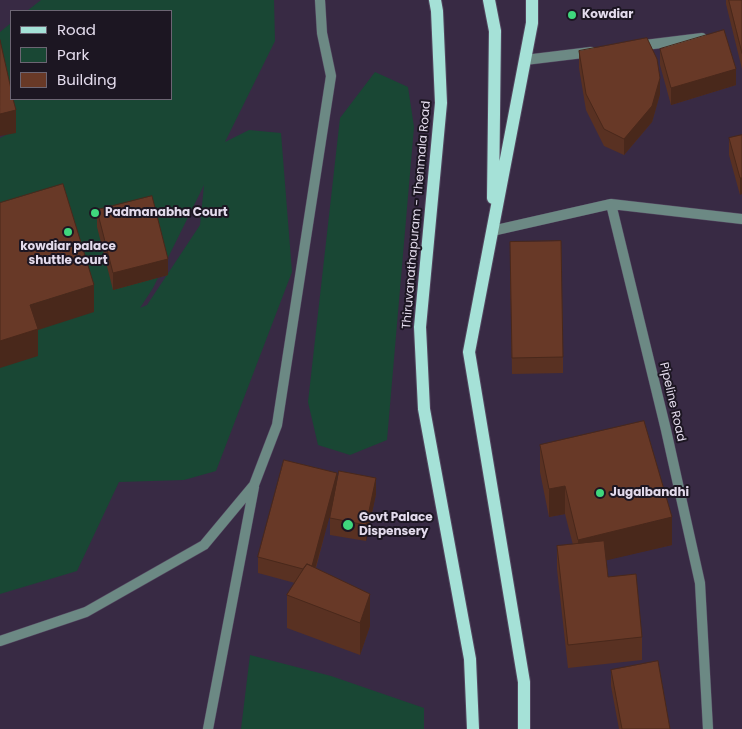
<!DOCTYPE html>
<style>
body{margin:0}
#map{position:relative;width:742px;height:729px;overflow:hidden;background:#382a44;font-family:Poppins,sans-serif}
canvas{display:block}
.legend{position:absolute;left:10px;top:10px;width:162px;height:90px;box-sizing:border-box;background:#1c1622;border:1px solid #6c6573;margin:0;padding:6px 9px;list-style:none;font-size:15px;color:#e3dbec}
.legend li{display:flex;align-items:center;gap:10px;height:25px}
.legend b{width:25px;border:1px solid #6c6573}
</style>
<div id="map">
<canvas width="742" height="729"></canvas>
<ul class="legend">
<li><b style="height:6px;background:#a5e1d7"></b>Road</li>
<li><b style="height:14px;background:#194734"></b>Park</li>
<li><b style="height:14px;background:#683927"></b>Building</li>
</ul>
</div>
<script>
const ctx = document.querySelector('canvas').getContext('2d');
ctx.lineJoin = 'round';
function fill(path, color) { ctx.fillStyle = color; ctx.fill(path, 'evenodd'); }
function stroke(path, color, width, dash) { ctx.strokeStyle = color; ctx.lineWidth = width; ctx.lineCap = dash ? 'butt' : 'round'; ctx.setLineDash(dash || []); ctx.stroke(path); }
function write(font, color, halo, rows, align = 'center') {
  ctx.font = font + ' Poppins,sans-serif'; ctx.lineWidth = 4; ctx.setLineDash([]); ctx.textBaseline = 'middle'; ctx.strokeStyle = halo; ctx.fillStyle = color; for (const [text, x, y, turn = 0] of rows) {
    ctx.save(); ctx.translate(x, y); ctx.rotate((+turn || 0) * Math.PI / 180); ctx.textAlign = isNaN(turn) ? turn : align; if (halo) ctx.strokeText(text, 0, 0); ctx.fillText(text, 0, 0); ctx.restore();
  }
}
fill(new Path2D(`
 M 41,0 L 274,0 L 275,41 L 225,142 L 249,130 L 281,133 L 292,272 L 216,471 L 184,480 L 119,482 L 77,571 L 0,594 L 0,138 L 12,132 L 0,64 L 0,32 L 11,23 L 11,99 L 171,99 L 171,11 L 27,11 ZM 204,185 L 200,225 L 147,305 L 140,308 L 153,288 Z
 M 375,72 L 408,87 L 414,127 L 387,440 L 350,455 L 318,445 L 308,402 L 340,118 Z
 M 250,655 L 331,676 L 424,708 L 424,729 L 241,729 Z`), '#194734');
const lane = new Path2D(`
 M 0,641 L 86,612 L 204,545 L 254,485 L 277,425 L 331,76 L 322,33 L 320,0
 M 208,729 L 254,487`);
const street = new Path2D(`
 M 637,46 L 702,38
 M 525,60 L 591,52
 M 611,204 L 666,430 L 700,583 L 708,729
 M 492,231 L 611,204 L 742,219`);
const primary = new Path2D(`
 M 435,0 L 437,11 L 441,103 L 420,327 L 424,409 L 470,659 L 473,729
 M 489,0 L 495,31 L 493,198
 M 524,729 L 524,682 L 469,352 L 532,23 L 532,0`);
stroke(lane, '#53465f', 11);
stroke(street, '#53465f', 11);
stroke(primary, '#53465f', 14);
stroke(lane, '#6c8984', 10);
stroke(street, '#6c8984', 10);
stroke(primary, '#a5e1d7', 12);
fill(new Path2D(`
 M 726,0 L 742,0 L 742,69 L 726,4 Z
 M 660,49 L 736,85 L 671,105 L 660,65 Z
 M 579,51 L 660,94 L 652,122 L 624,155 L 604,146 L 586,110 L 579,68 Z
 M 742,135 L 740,195 L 729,155 L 729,138 Z
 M 97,210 L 168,275 L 113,290 L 97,227 Z
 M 510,258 L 563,357 L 563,373 L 512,374 Z
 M 540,445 L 672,545 L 606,560 L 608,577 L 642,637 L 642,660 L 568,668 L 557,569 L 557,546 L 573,545 L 565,514 L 549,517 L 540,472 Z
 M 337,483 L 376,494 L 366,541 L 330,535 L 330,518 L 331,510 L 316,568 L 370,626 L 360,655 L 287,628 L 287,595 L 295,583 L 258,573 L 258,557 Z
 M 611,670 L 670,729 L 619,729 L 611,686 Z`), '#593122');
fill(new Path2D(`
 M 736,69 L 736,85 L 671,105 L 671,88 Z
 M 660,78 L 660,94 L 652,122 L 624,155 L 624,139 Z
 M 16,110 L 16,133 L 0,136 L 0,114 Z
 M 740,178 L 742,178 L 742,194 L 740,195 Z
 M 168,259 L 168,275 L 113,290 L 113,273 Z
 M 94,285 L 94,312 L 38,330 L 38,356 L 0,368 L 0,341 L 30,305 Z
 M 337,473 L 337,490 L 310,587 L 310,571 Z
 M 376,478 L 376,494 L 366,541 L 366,525 Z
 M 565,486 L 565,514 L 549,517 L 549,489 Z
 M 672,517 L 672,545 L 578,567 L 578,540 Z
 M 370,594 L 370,626 L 360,655 L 360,623 Z`), '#49281b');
const building = new Path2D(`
 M 729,0 L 742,0 L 742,53 Z
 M 724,30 L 736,69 L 671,88 L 660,49 Z
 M 647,38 L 657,59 L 660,78 L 652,106 L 624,139 L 604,129 L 586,94 L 579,51 Z
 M 0,40 L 11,89 L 11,99 L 13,99 L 16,110 L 0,114 Z
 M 742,135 L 742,178 L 740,178 L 729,138 Z
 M 63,184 L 94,285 L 30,305 L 38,329 L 0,341 L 0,203 Z
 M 152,196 L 168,259 L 113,273 L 97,210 Z
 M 561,241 L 563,357 L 512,358 L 510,242 Z
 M 644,421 L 672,517 L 578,540 L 565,486 L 549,489 L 540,445 Z
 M 284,460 L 337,473 L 312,566 L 307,564 L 303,569 L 258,557 Z
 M 339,471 L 376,478 L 366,525 L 330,518 Z
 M 604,541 L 608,577 L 636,574 L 642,637 L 568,645 L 557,546 Z
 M 307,564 L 370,594 L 360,623 L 287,595 Z
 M 658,661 L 670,729 L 622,729 L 611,670 Z`);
fill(building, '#683927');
stroke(building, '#49281b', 1);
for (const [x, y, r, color] of [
 [572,15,5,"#3fd77d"],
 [95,213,5,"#3fd77d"],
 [68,232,5,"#3fd77d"],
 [600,493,5,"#3fd77d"],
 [348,525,6,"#3fd77d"]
]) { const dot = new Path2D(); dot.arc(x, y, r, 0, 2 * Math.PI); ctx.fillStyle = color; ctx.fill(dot); stroke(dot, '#1c1622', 2); }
write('bold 12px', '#e3dbec', '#1c1622', [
 ["Kowdiar",582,15],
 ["Padmanabha Court",105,213],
 ["kowdiar palace",68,247,"center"],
 ["shuttle court",68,261,"center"],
 ["Jugalbandhi",610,493],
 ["Govt Palace",359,518],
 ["Dispensery",359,532]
], 'left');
write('12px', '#e3dbec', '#1c1622', [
 ["Thiruvanathapuram - Thenmala Road",417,215,-85],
 ["Pipeline Road",672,402,77]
]);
</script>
